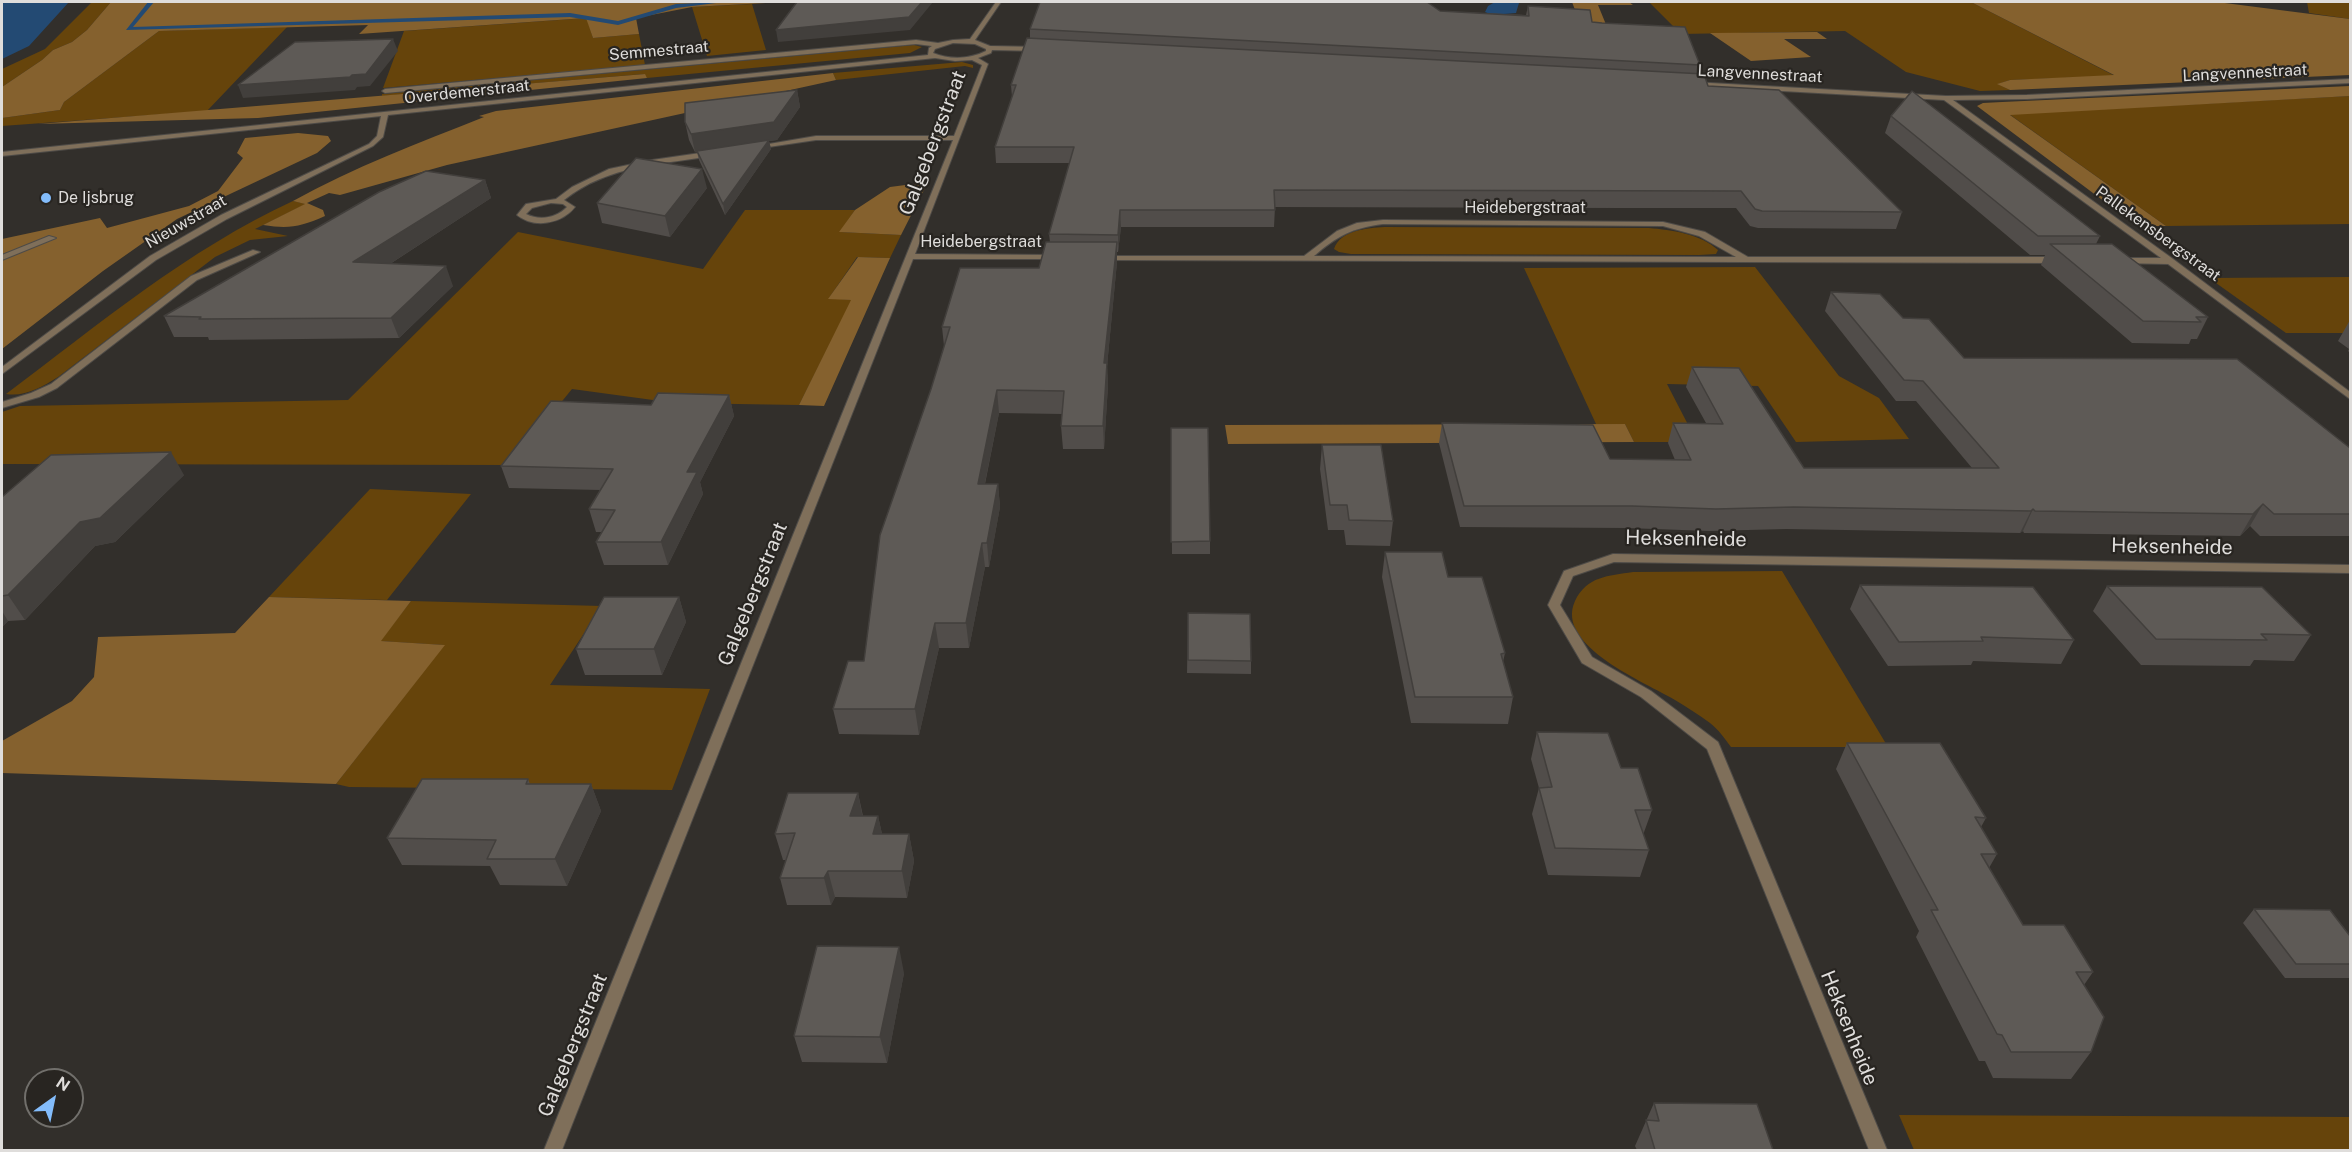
<!DOCTYPE html>
<style>
body{margin:0}
#map{position:relative;width:2352px;height:1152px;overflow:hidden;background:#322f2b;font-family:"Public Sans",sans-serif}
canvas{display:block}
.frame{position:absolute;inset:0;border:3px solid #dfdddb;pointer-events:none}
.north{position:absolute;left:24px;top:1068px;width:60px;height:60px;box-sizing:border-box;background:#282521;border:2px solid #716f6b;border-radius:50%;rotate:33deg;font-size:16px;font-weight:700;line-height:24px;text-align:center;color:#dfdddb}
.north::after{content:'';display:block;margin:auto;width:21px;height:27px;background:#83bcfb;clip-path:polygon(50% 0,100% 100%,50% 72%,0 100%)}
</style>
<div id="map">
<canvas width="2352" height="1152"></canvas>
<div class="frame"></div>
<div class="north">N</div>
</div>
<script>
const ctx = document.querySelector('canvas').getContext('2d');
ctx.lineJoin = 'round';
function fill(path, color) { ctx.fillStyle = color; ctx.fill(path, 'evenodd'); }
function stroke(path, color, width, dash) { ctx.strokeStyle = color; ctx.lineWidth = width; ctx.lineCap = dash ? 'butt' : 'round'; ctx.setLineDash(dash || []); ctx.stroke(path); }
function write(font, color, halo, rows, align = 'center') {
  ctx.font = font + ' "Public Sans",sans-serif'; ctx.lineWidth = 4.5; ctx.setLineDash([]); ctx.textBaseline = 'middle'; ctx.strokeStyle = halo; ctx.fillStyle = color; for (const [text, x, y, turn = 0] of rows) {
    ctx.save(); ctx.translate(x, y); ctx.rotate((+turn || 0) * Math.PI / 180); ctx.textAlign = isNaN(turn) ? turn : align; if (halo) ctx.strokeText(text, 0, 0); ctx.fillText(text, 0, 0); ctx.restore();
  }
}
fill(new Path2D(`
 M 92,2 L 111,2 L 87,30 L 72,42 L 53,50 L 42,60 L 2,87 L 2,69 L 45,49 Z
 M 1649,2 L 1971,2 L 2115,76 L 2010,80 L 1998,84 L 2010,90 L 1980,91 L 1906,72 L 1845,31 L 1681,34 Z
 M 2307,2 L 2350,2 L 2350,19 L 2309,13 Z
 M 752,4 L 766,50 L 707,56 L 692,7 Z
 M 587,18 L 593,38 L 639,34 L 645,65 L 383,88 L 404,31 Z
 M 287,27 L 207,111 L 2,126 L 2,118 L 60,110 L 64,102 L 159,31 Z
 M 914,45 L 922,47 L 910,53 L 647,78 L 644,74 L 382,96 L 382,94 Z
 M 962,62 L 973,65 L 973,68 L 965,66 L 836,80 L 833,73 Z
 M 2350,96 L 2350,224 L 2166,226 L 2009,114 Z
 M 293,201 L 306,204 L 255,229 L 288,236 L 250,240 L 215,257 L 58,377 C 42,387 25,397 6,394 C 98,325 187,250 293,201 Z
 M 745,210 L 855,210 L 840,232 L 901,235 L 890,258 L 857,257 L 829,298 L 852,300 L 799,405 L 675,403 L 572,389 L 510,465 L 2,464 L 2,412 L 20,406 L 348,400 L 518,232 L 703,269 Z
 M 1384,227 L 1649,228 C 1671,230 1701,234 1718,250 L 1716,254 L 1699,255 L 1351,254 L 1339,252 L 1334,249 C 1340,230 1368,228 1384,227 Z
 M 1755,267 L 1839,376 L 1879,398 L 1909,439 L 1796,442 L 1758,386 L 1667,384 L 1697,442 L 1634,442 L 1625,424 L 1596,424 L 1524,268 Z
 M 2350,277 L 2350,333 L 2286,333 L 2209,278 Z
 M 370,489 L 471,494 L 387,600 L 269,597 Z
 M 1782,571 L 1888,747 L 1731,747 C 1725,739 1718,729 1710,723 C 1699,715 1687,707 1675,700 C 1647,683 1554,646 1575,601 C 1587,576 1608,576 1633,572 Z
 M 411,601 L 602,606 L 550,685 L 710,689 L 672,790 L 349,787 L 336,784 L 444,645 L 380,641 Z
 M 1899,1115 L 2350,1117 L 2350,1150 L 1914,1150 Z`), '#66440b');
fill(new Path2D(`
 M 111,2 L 784,2 L 692,7 L 636,18 L 639,34 L 593,38 L 586,18 L 359,34 L 368,25 L 159,31 L 64,102 L 60,110 L 2,118 L 2,87 L 42,60 L 53,50 L 72,42 L 87,30 Z
 M 1572,2 L 1629,2 L 1633,5 L 1598,5 L 1614,44 L 1577,15 Z
 M 1971,2 L 2217,2 L 2350,19 L 2350,75 L 2010,90 L 1997,84 L 2010,80 L 2114,75 Z
 M 1817,32 L 1827,39 L 1784,39 L 1811,57 L 1751,61 L 1710,33 Z
 M 833,73 L 836,80 L 447,165 L 340,195 L 329,193 L 307,203 L 323,210 L 325,216 C 300,227 289,229 263,225 L 305,204 L 293,201 C 354,167 419,143 484,117 L 479,116 L 496,111 Z
 M 645,74 L 647,78 L 258,118 L 38,124 Z
 M 2350,86 L 2350,96 L 2010,115 L 2166,226 L 2137,226 L 1977,106 L 1983,103 L 2002,102 Z
 M 298,133 L 328,136 L 331,141 L 317,153 L 177,219 L 103,271 L 2,349 L 2,239 L 100,218 L 107,228 L 189,206 L 218,191 L 243,158 L 237,153 L 245,138 Z
 M 928,182 L 901,235 L 839,232 L 855,210 L 890,187 Z
 M 858,257 L 890,258 L 824,406 L 799,405 L 851,300 L 828,299 Z
 M 1625,424 L 1634,442 L 1228,444 L 1225,425 Z
 M 269,597 L 411,601 L 381,641 L 445,645 L 336,784 L 2,773 L 2,741 L 72,701 L 94,677 L 98,637 L 235,633 Z`), '#85612e');
fill(new Path2D(`
 M 2,2 L 69,2 L 29,46 L 2,59 Z
 M 1495,2 L 1519,3 L 1516,13 L 1492,15 L 1485,12 L 1488,6 Z`), '#234a73');
fill(new Path2D(`
 M 148,2 L 154,2 L 133,27 L 570,13 L 618,21 L 676,4 L 724,2 L 676,8 L 618,25 L 570,17 L 126,30 Z`), '#234a73');
const street = new Path2D(`
 M 996,2 L 1001,2 L 975,40 L 990,46 L 1039,47 L 1042,49 L 1039,51 L 992,50 L 991,53 L 978,58 L 988,64 L 915,254 L 1058,255 L 1062,257 L 1058,259 L 913,259 L 562,1150 L 544,1150 L 953,140 L 816,140 L 755,149 L 751,147 L 816,136 L 954,136 L 982,65 L 972,60 L 955,61 L 935,58 L 388,115 L 383,137 L 373,146 L 227,219 L 156,260 L 2,374 L 2,367 L 150,256 L 221,215 L 369,144 L 377,136 L 381,116 L 2,156 L 2,152 L 928,55 L 929,48 L 932,46 L 916,44 L 385,93 L 382,91 L 385,89 L 916,40 L 938,43 L 953,40 L 970,39 ZM 953,43 L 975,44 L 986,49 L 986,51 C 970,59 950,60 933,53 L 935,49 Z
 M 2350,79 L 2350,83 L 2027,99 L 1953,100 L 2173,259 L 2350,392 L 2350,399 L 2168,264 L 2116,263 L 2115,261 L 2119,258 L 2161,258 L 1944,100 L 1692,86 L 1689,84 L 1692,82 L 1946,96 L 2027,95 Z
 M 714,151 L 717,151 L 717,155 C 663,165 609,164 564,200 L 575,207 C 562,224 534,229 517,215 L 526,204 L 556,199 L 572,187 L 609,169 L 652,160 ZM 551,203 L 563,204 L 567,207 C 556,218 540,221 526,214 L 532,208 Z
 M 1383,220 L 1663,222 L 1705,232 L 1748,257 L 2057,257 L 2061,260 L 2057,263 L 1102,260 L 1098,258 L 1102,256 L 1304,256 L 1337,231 L 1357,223 ZM 1383,224 L 1663,226 L 1699,236 L 1736,257 L 1314,256 C 1337,236 1352,228 1383,224 Z
 M 49,236 L 56,238 L 2,260 L 2,255 Z
 M 253,250 L 260,252 L 197,280 L 57,388 L 39,397 L 2,408 L 2,402 L 31,393 L 51,384 L 191,276 Z
 M 1613,554 L 2350,565 L 2350,573 L 1614,562 L 1573,576 L 1560,605 L 1592,657 L 1651,691 L 1718,742 L 1887,1150 L 1869,1150 L 1707,749 L 1641,697 L 1582,663 L 1548,605 L 1564,571 Z`);
stroke(street, '#4e4b47', 2);
fill(street, '#7f6f5a');
fill(new Path2D(`
 M 1528,6 L 1592,22 L 1700,65 L 1698,74 L 1708,86 L 1902,212 L 1896,229 L 1758,228 L 1750,226 L 1736,208 L 1615,208 L 1275,207 L 1274,227 L 1121,227 L 1118,252 L 1117,252 L 1117,262 L 1107,366 L 1108,385 L 1104,449 L 1063,449 L 1061,426 L 1062,414 L 999,413 L 985,484 L 998,484 L 1000,507 L 989,567 L 985,567 L 969,648 L 939,648 L 919,735 L 839,734 L 833,709 L 864,661 L 931,389 L 944,346 L 942,327 L 1039,268 L 1050,242 L 1049,234 L 1070,163 L 996,163 L 995,147 L 1012,97 L 1011,85 L 1030,38 L 1030,29 L 1440,11 L 1526,15 Z
 M 797,90 L 800,107 L 777,140 L 769,141 L 771,149 L 725,215 L 699,160 L 697,152 L 695,152 L 689,140 L 685,122 Z
 M 1891,116 L 2100,236 L 2096,244 L 2208,317 L 2197,339 L 2191,339 L 2189,344 L 2132,343 L 2041,265 L 2045,255 L 2030,255 L 1885,133 Z
 M 485,180 L 491,198 L 390,264 L 453,286 L 399,338 L 209,340 L 208,337 L 174,337 L 164,316 Z
 M 707,188 L 670,237 L 602,223 L 597,203 Z
 M 1831,292 L 1903,318 L 1964,358 L 2350,448 L 2350,536 L 2260,536 L 2250,526 L 2240,536 L 2024,533 L 2023,531 L 2020,533 L 1786,529 L 1709,531 L 1627,528 L 1460,527 L 1439,443 L 1442,423 L 1610,459 L 1675,460 L 1668,443 L 1673,423 L 1706,423 L 1686,387 L 1692,367 L 1804,468 L 1972,468 L 1916,401 L 1896,401 L 1825,311 Z
 M 2350,320 L 2350,353 L 2348,351 L 2349,349 L 2338,341 Z
 M 729,395 L 734,416 L 700,482 L 703,494 L 668,565 L 604,565 L 596,542 L 602,532 L 596,532 L 589,509 L 600,490 L 509,488 L 501,466 L 651,405 Z
 M 1171,428 L 1210,541 L 1210,554 L 1172,554 Z
 M 1322,445 L 1393,521 L 1390,546 L 1346,545 L 1344,530 L 1328,530 L 1320,469 Z
 M 184,475 L 115,542 L 95,546 L 25,620 L 8,621 L 2,627 L 2,497 Z
 M 1385,552 L 1448,577 L 1505,653 L 1503,662 L 1513,697 L 1508,724 L 1411,723 L 1382,577 Z
 M 1860,585 L 2074,640 L 2061,664 L 1973,661 L 1971,665 L 1888,666 L 1850,609 Z
 M 2107,586 L 2311,635 L 2294,661 L 2254,660 L 2250,666 L 2141,665 L 2093,611 Z
 M 679,597 L 686,622 L 662,675 L 585,675 L 576,649 Z
 M 1188,613 L 1251,661 L 1251,674 L 1187,673 Z
 M 1537,732 L 1621,768 L 1652,810 L 1643,835 L 1649,850 L 1640,877 L 1548,875 L 1532,814 L 1539,788 L 1531,759 Z
 M 1847,743 L 1986,818 L 1981,827 L 1997,854 L 1989,868 L 2023,925 L 2093,972 L 2084,985 L 2091,1052 L 2071,1079 L 1993,1078 L 1985,1061 L 1979,1061 L 1916,937 L 1919,931 L 1836,769 Z
 M 528,779 L 530,784 L 591,784 L 601,811 L 567,886 L 500,885 L 490,866 L 402,865 L 387,838 Z
 M 858,793 L 863,816 L 878,816 L 882,834 L 909,834 L 914,861 L 907,898 L 835,897 L 831,905 L 787,905 L 780,878 L 786,860 L 783,860 L 775,834 Z
 M 2254,909 L 2350,936 L 2350,978 L 2285,978 L 2243,923 Z
 M 904,973 L 887,1063 L 802,1062 L 794,1036 Z
 M 1654,1103 L 1773,1150 L 1637,1150 L 1635,1146 Z`), '#514d4a');
fill(new Path2D(`
 M 922,2 L 933,2 L 910,30 L 778,42 L 776,30 Z
 M 393,39 L 398,51 L 370,86 L 357,87 L 355,90 L 243,98 L 238,85 L 352,75 Z
 M 797,90 L 800,107 L 777,140 L 769,141 L 771,149 L 725,215 L 723,204 L 768,141 L 695,152 L 691,134 Z
 M 702,169 L 707,188 L 670,237 L 665,216 Z
 M 485,180 L 491,198 L 362,282 L 353,262 Z
 M 1120,210 L 1121,227 L 1118,252 L 1118,235 Z
 M 1117,242 L 1117,262 L 1107,366 L 1108,385 L 1104,449 L 1103,426 L 1104,363 Z
 M 446,266 L 453,286 L 399,338 L 391,318 Z
 M 997,390 L 999,413 L 980,507 L 978,484 Z
 M 729,395 L 734,416 L 700,482 L 703,494 L 668,565 L 661,542 L 687,472 Z
 M 171,452 L 184,475 L 115,542 L 95,546 L 25,620 L 8,595 L 80,522 Z
 M 998,484 L 1000,507 L 989,567 L 987,543 Z
 M 2263,504 L 2250,526 L 2240,536 L 2253,514 Z
 M 2033,509 L 2023,531 L 2020,533 L 2031,511 Z
 M 982,543 L 985,567 L 969,648 L 966,623 Z
 M 679,597 L 686,622 L 662,675 L 654,649 Z
 M 2,611 L 8,621 L 2,627 Z
 M 935,623 L 939,648 L 919,735 L 915,709 Z
 M 591,784 L 601,811 L 567,886 L 555,859 Z
 M 858,793 L 863,819 L 850,816 Z
 M 878,816 L 884,843 L 873,834 Z
 M 909,834 L 914,861 L 907,898 L 902,871 Z
 M 828,871 L 835,897 L 831,905 L 824,878 Z
 M 899,947 L 904,973 L 887,1063 L 880,1037 Z`), '#423f3c');
const building = new Path2D(`
 M 797,2 L 922,2 L 909,17 L 776,30 Z
 M 1040,2 L 1427,2 L 1440,11 L 1529,16 L 1528,6 L 1590,10 L 1592,22 L 1602,23 L 1685,27 L 1700,65 L 1030,29 Z
 M 1027,38 L 1704,74 L 1708,86 L 1779,90 L 1902,212 L 1762,211 L 1755,209 L 1741,191 L 1274,190 L 1275,210 L 1120,210 L 1118,235 L 1049,234 L 1074,147 L 995,147 L 1016,85 L 1011,85 Z
 M 393,39 L 366,74 L 352,75 L 350,77 L 238,85 L 295,42 Z
 M 797,90 L 774,122 L 691,134 L 685,122 L 685,103 Z
 M 1912,91 L 2100,236 L 2038,236 L 1891,116 Z
 M 769,140 L 723,204 L 697,151 Z
 M 636,158 L 702,169 L 665,216 L 597,203 Z
 M 426,171 L 485,180 L 353,262 L 446,266 L 391,318 L 199,319 L 201,317 L 164,316 L 379,192 Z
 M 1046,242 L 1117,242 L 1104,363 L 1107,363 L 1103,426 L 1061,426 L 1064,391 L 997,390 L 978,484 L 998,484 L 987,543 L 982,543 L 966,623 L 935,623 L 915,709 L 833,709 L 848,661 L 864,661 L 880,535 L 931,389 L 950,327 L 942,327 L 960,268 L 1039,268 Z
 M 2050,244 L 2112,244 L 2208,317 L 2196,317 L 2201,322 L 2143,321 Z
 M 1831,292 L 1880,294 L 1903,318 L 1929,319 L 1964,358 L 2237,359 L 2350,448 L 2350,514 L 2274,514 L 2263,504 L 2253,514 L 2035,511 L 2033,509 L 2031,511 L 1794,507 L 1716,509 L 1632,506 L 1464,506 L 1442,423 L 1593,425 L 1610,459 L 1691,460 L 1673,423 L 1723,424 L 1692,367 L 1739,368 L 1804,468 L 1999,468 L 1923,381 L 1904,380 Z
 M 658,393 L 729,395 L 687,472 L 697,472 L 661,542 L 596,542 L 615,510 L 589,509 L 613,469 L 501,466 L 551,401 L 651,405 Z
 M 1171,428 L 1208,428 L 1210,541 L 1171,542 Z
 M 1322,445 L 1381,445 L 1393,521 L 1349,520 L 1347,505 L 1330,505 Z
 M 171,452 L 100,518 L 80,522 L 8,595 L 2,596 L 2,497 L 51,455 Z
 M 1385,552 L 1442,552 L 1448,577 L 1482,577 L 1505,653 L 1501,654 L 1513,697 L 1415,697 Z
 M 1860,585 L 2033,587 L 2074,640 L 1981,637 L 1983,641 L 1899,642 Z
 M 2107,586 L 2262,587 L 2311,635 L 2261,634 L 2267,640 L 2156,639 Z
 M 604,597 L 679,597 L 654,649 L 576,649 Z
 M 1188,613 L 1250,614 L 1251,661 L 1188,660 Z
 M 1537,732 L 1608,733 L 1621,768 L 1638,768 L 1652,810 L 1635,810 L 1649,850 L 1555,848 L 1539,788 L 1552,787 Z
 M 1847,743 L 1940,743 L 1986,818 L 1975,817 L 1997,854 L 1981,854 L 2023,925 L 2064,925 L 2093,972 L 2076,972 L 2104,1017 L 2091,1052 L 2011,1052 L 2002,1035 L 1997,1034 L 1931,910 L 1938,910 Z
 M 422,779 L 528,779 L 526,784 L 591,784 L 555,859 L 487,859 L 496,840 L 387,838 Z
 M 788,793 L 858,793 L 850,816 L 878,816 L 873,834 L 909,834 L 902,871 L 828,871 L 824,878 L 780,878 L 795,833 L 775,834 Z
 M 2254,909 L 2330,910 L 2350,936 L 2350,964 L 2296,964 Z
 M 817,946 L 899,947 L 880,1037 L 794,1036 Z
 M 1654,1103 L 1757,1104 L 1773,1150 L 1655,1150 L 1646,1120 L 1659,1121 Z`);
fill(building, '#5e5a56');
stroke(building, '#423f3c', 1.5);
for (const [x, y, r, color] of [
 [46,198,6,"#83bcfb"]
]) { const dot = new Path2D(); dot.arc(x, y, r, 0, 2 * Math.PI); ctx.fillStyle = color; ctx.fill(dot); stroke(dot, '#282521', 2); }
write('16px', '#dfdddb', '#282521', [
 ["Semmestraat",659,51,-5],
 ["Langvennestraat",2245,73,-3],
 ["Langvennestraat",1760,74,3],
 ["Overdemerstraat",467,92,-6],
 ["Heidebergstraat",1525,208],
 ["Nieuwstraat",186,222,-30],
 ["Pallekensbergstraat",2158,234,36],
 ["Heidebergstraat",981,242]
]);
write('16px', '#dfdddb', '#282521', [
 ["De Ijsbrug",58,198]
], 'left');
write('20px', '#dfdddb', '#282521', [
 ["Galgebergstraat",933,143,-69],
 ["Heksenheide",1686,539,1],
 ["Heksenheide",2172,547,1],
 ["Galgebergstraat",753,594,-68],
 ["Heksenheide",1849,1028,68],
 ["Galgebergstraat",573,1045,-68]
]);
</script>
